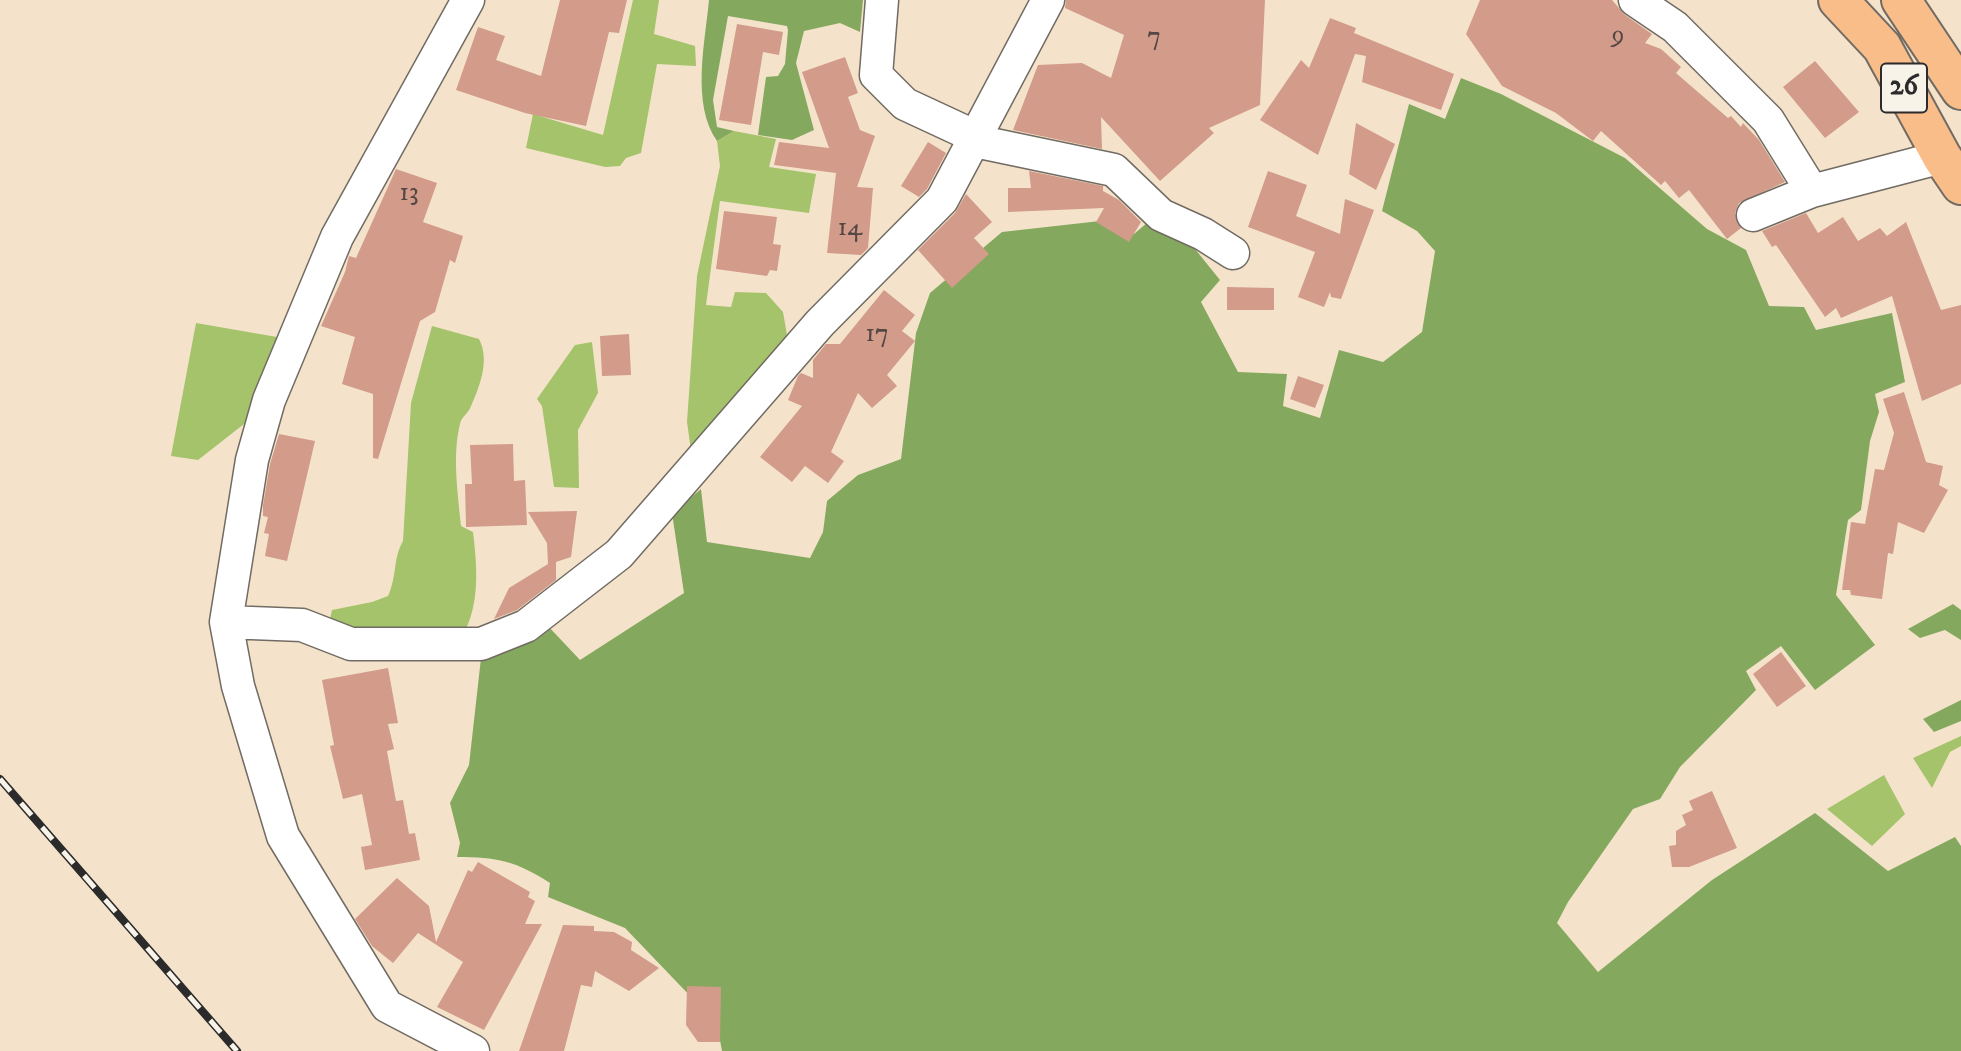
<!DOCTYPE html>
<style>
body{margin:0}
canvas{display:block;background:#f4e3ca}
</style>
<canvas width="1961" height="1051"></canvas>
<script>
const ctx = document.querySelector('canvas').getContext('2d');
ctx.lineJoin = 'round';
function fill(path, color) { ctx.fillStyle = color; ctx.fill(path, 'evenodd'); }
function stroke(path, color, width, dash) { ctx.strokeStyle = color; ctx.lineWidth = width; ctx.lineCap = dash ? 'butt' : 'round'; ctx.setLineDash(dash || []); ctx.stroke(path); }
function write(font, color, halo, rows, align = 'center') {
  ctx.font = font + ' "IM FELL DW Pica",serif'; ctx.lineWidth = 6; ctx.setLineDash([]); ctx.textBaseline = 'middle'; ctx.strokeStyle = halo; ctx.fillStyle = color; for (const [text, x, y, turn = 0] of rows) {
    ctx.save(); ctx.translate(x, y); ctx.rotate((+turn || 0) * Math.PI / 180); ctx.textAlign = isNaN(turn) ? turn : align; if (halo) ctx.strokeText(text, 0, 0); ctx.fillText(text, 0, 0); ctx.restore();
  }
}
fill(new Path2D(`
 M 633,0 L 659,0 L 654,34 L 695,46 L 696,66 L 657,64 L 641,153 L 626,158 L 620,166 L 605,167 L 526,148 L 533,114 L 603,135 Z
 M 734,131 L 776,139 L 769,167 L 816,174 L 809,213 L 720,201 L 706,305 L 731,307 L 735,292 L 766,293 L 783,312 L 787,335 L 691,451 L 687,422 L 697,276 L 720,166 L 717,141 Z
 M 196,323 L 277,337 L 252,424 L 244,424 L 198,460 L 171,456 Z
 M 432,326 L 479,339 C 490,360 480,386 471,406 C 469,413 461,417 460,424 C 452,456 458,494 461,526 L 473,532 C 477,565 480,601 465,631 L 368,635 L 330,619 L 332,610 L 372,602 L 388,596 C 397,577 393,558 403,541 L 411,403 Z
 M 592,342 L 598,393 L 578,430 L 579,488 L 554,487 L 542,406 L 537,399 L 575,345 Z
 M 1961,736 L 1961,746 L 1950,752 L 1932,788 L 1913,758 Z
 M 1884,775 L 1905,814 L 1872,846 L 1827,809 Z`), '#a5c36a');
fill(new Path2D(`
 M 709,0 L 863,0 L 860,32 L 840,23 L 804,31 L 796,63 L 814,130 L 792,140 L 758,135 L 766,77 L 778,76 L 785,64 L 788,30 L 787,26 L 728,16 L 713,100 L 717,127 L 734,131 L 717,141 C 691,104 705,43 709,0 Z
 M 1461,78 L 1501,94 L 1625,158 L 1707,229 L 1746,250 L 1769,306 L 1804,307 L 1816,330 L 1892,313 L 1905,382 L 1875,394 L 1879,412 L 1870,441 L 1861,510 L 1848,520 L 1836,595 L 1875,645 L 1815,690 L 1781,646 L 1746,671 L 1756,690 L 1680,767 L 1660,799 L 1633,809 L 1568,902 L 1557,923 L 1598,972 L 1712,880 L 1815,813 L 1888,871 L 1955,837 L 1961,846 L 1961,1051 L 722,1051 L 717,1024 L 625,928 L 548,897 L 550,883 C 516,861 497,857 457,857 L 460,843 L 450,803 L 469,765 L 481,658 L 548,626 L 580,660 L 684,593 L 672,513 L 701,489 L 707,542 L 810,558 L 823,532 L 827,501 L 858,475 L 901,459 L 916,333 L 930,293 L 1002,232 L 1109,220 L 1134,234 L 1148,222 L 1195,249 L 1220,280 L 1201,302 L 1238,372 L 1287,374 L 1283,406 L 1320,418 L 1339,350 L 1383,362 L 1422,332 L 1435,251 L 1417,231 L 1382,211 L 1409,104 L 1445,119 Z
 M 1953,604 L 1961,610 L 1961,640 L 1945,630 L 1920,638 L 1908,629 Z
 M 1961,700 L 1961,721 L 1934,732 L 1923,719 Z`), '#84a95e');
fill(new Path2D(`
 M 560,0 L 627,0 L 619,33 L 609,32 L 586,126 L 525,113 L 456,90 L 478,27 L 505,36 L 496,60 L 541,76 Z
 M 1066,0 L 1265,0 L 1260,105 L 1209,128 L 1214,133 L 1160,181 L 1101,117 L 1102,149 L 1013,130 L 1038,65 L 1082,63 L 1111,78 L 1124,35 L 1065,8 Z
 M 1480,0 L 1612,0 L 1625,15 L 1652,34 L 1645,43 L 1661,49 L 1681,67 L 1676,73 L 1728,118 L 1731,116 L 1741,127 L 1743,123 L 1759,140 L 1785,182 L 1739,203 L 1735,213 L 1741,228 L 1727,239 L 1689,190 L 1679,198 L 1665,181 L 1661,185 L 1601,131 L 1593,141 L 1556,113 L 1502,86 L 1466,34 Z
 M 1330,18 L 1356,28 L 1354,33 L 1454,74 L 1441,110 L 1362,82 L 1366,56 L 1355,54 L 1318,155 L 1260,120 L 1301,60 L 1309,68 Z
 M 737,24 L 783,32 L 779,55 L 763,52 L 751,125 L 719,120 Z
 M 845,57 L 858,93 L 848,97 L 860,130 L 875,136 L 857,187 L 873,188 L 868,248 L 861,255 L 827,253 L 836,173 L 774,165 L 779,142 L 829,148 L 802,72 Z
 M 1815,61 L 1859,112 L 1825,138 L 1783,87 Z
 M 1356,123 L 1395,144 L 1376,190 L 1349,174 Z
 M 928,142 L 946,153 L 927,189 L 919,197 L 901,186 Z
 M 396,169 L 437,183 L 423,222 L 463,236 L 455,263 L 450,260 L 435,312 L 420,321 L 378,459 L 373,458 L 373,394 L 342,384 L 355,337 L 321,326 L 345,272 L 349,256 L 356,258 Z
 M 1029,171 L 1103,186 L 1103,191 L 1119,200 L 1141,222 L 1129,242 L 1096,222 L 1104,208 L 1008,212 L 1008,188 L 1031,188 Z
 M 1268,171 L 1307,185 L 1296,216 L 1340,234 L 1345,199 L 1374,210 L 1341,299 L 1331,297 L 1330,292 L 1324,307 L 1298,297 L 1315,252 L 1248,227 Z
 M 966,194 L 992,222 L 974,238 L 989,254 L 952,288 L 918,250 L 955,213 Z
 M 724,211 L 777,217 L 773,244 L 781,245 L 777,271 L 770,270 L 767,276 L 716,269 Z
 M 1806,213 L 1818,233 L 1843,217 L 1858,241 L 1880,228 L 1887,236 L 1906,222 L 1941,310 L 1961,305 L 1961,384 L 1922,401 L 1892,296 L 1841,318 L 1836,308 L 1825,317 L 1776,245 L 1772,247 L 1762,231 Z
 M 1227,287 L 1274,288 L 1274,310 L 1227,310 Z
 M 884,290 L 915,315 L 902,331 L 915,341 L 887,375 L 897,386 L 872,408 L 858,393 L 831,452 L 844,461 L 828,483 L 805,466 L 792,482 L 760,457 L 802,406 L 788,400 L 798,376 L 801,373 L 813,378 L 813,360 L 826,344 L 840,344 Z
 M 629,334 L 631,375 L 602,376 L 600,336 Z
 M 1298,376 L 1324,385 L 1315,408 L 1290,399 Z
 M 1904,392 L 1926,462 L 1943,466 L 1939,485 L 1948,490 L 1924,533 L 1898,522 L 1893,554 L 1888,553 L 1882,599 L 1851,595 L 1850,590 L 1842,590 L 1851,522 L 1865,524 L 1875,469 L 1884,470 L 1894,433 L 1883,399 Z
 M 279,434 L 315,441 L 287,561 L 265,556 L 269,534 L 264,533 L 268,517 L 263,516 L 263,505 L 270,464 Z
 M 513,444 L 514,481 L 525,480 L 527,525 L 466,527 L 465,484 L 472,484 L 470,445 Z
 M 577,511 L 571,557 L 556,562 L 556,580 L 517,610 L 494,619 L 509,588 L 548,564 L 547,543 L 528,512 Z
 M 1781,652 L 1806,686 L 1777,707 L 1753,674 Z
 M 388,668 L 398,723 L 388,724 L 394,749 L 387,751 L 396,801 L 403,800 L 409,834 L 415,833 L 420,860 L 365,870 L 361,847 L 372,845 L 362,794 L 343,799 L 330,746 L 334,745 L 322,680 Z
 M 1712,791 L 1737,848 L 1689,867 L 1672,867 L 1669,846 L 1676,845 L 1676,831 L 1686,825 L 1682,815 L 1693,810 L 1689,801 Z
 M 478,862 L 530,892 L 528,897 L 535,901 L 525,924 L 542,924 L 484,1030 L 437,1007 L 463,962 L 418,933 L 393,963 L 372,946 L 355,919 L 397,878 L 429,906 L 436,942 L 468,870 L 472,872 Z
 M 563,925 L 594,926 L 594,931 L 614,932 L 632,942 L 631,950 L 659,968 L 629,991 L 595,971 L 592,987 L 581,985 L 564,1051 L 519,1051 Z
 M 687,986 L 721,987 L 720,1042 L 698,1042 L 686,1025 Z`), '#d29b8a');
const minor = new Path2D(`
 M 468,0 L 337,237 L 269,400 L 252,460 L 226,622 L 238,686 L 283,836 L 387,1006 L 473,1051
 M 882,0 L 876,75 L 905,104 L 961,130 L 975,141 L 1114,170 L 1161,215 L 1203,234 L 1233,253
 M 1635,0 L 1675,27 L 1768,120 L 1812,191
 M 1753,215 L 1812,191 L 1942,157
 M 226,622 L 302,625 L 351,644 L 481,644 L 526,626 L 619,554 L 820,323 L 942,200 L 1048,0`);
const primary = new Path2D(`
 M 1838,0 L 1882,47 L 1942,157 L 1961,185
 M 1901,0 L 1961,90`);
stroke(minor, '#716b63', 35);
stroke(primary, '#716b63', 42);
stroke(minor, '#fff', 32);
stroke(primary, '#f8bd89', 38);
const rail = new Path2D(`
 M 0,779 L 237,1051`);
stroke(rail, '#2b2b2b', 8);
stroke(rail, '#f7f3e8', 5, [16]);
write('26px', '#554743', null, [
 ["9",1618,37],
 ["7",1154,39],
 ["13",409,195],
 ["14",850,230],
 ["17",877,336]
]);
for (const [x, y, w] of [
 [1904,88,46]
]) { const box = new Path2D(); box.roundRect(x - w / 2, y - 24.5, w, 49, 5); ctx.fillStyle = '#f7f3e8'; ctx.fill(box); stroke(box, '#2b2b2b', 2); }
write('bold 28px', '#2b2b2b', null, [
 ["26",1904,88]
]);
</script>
